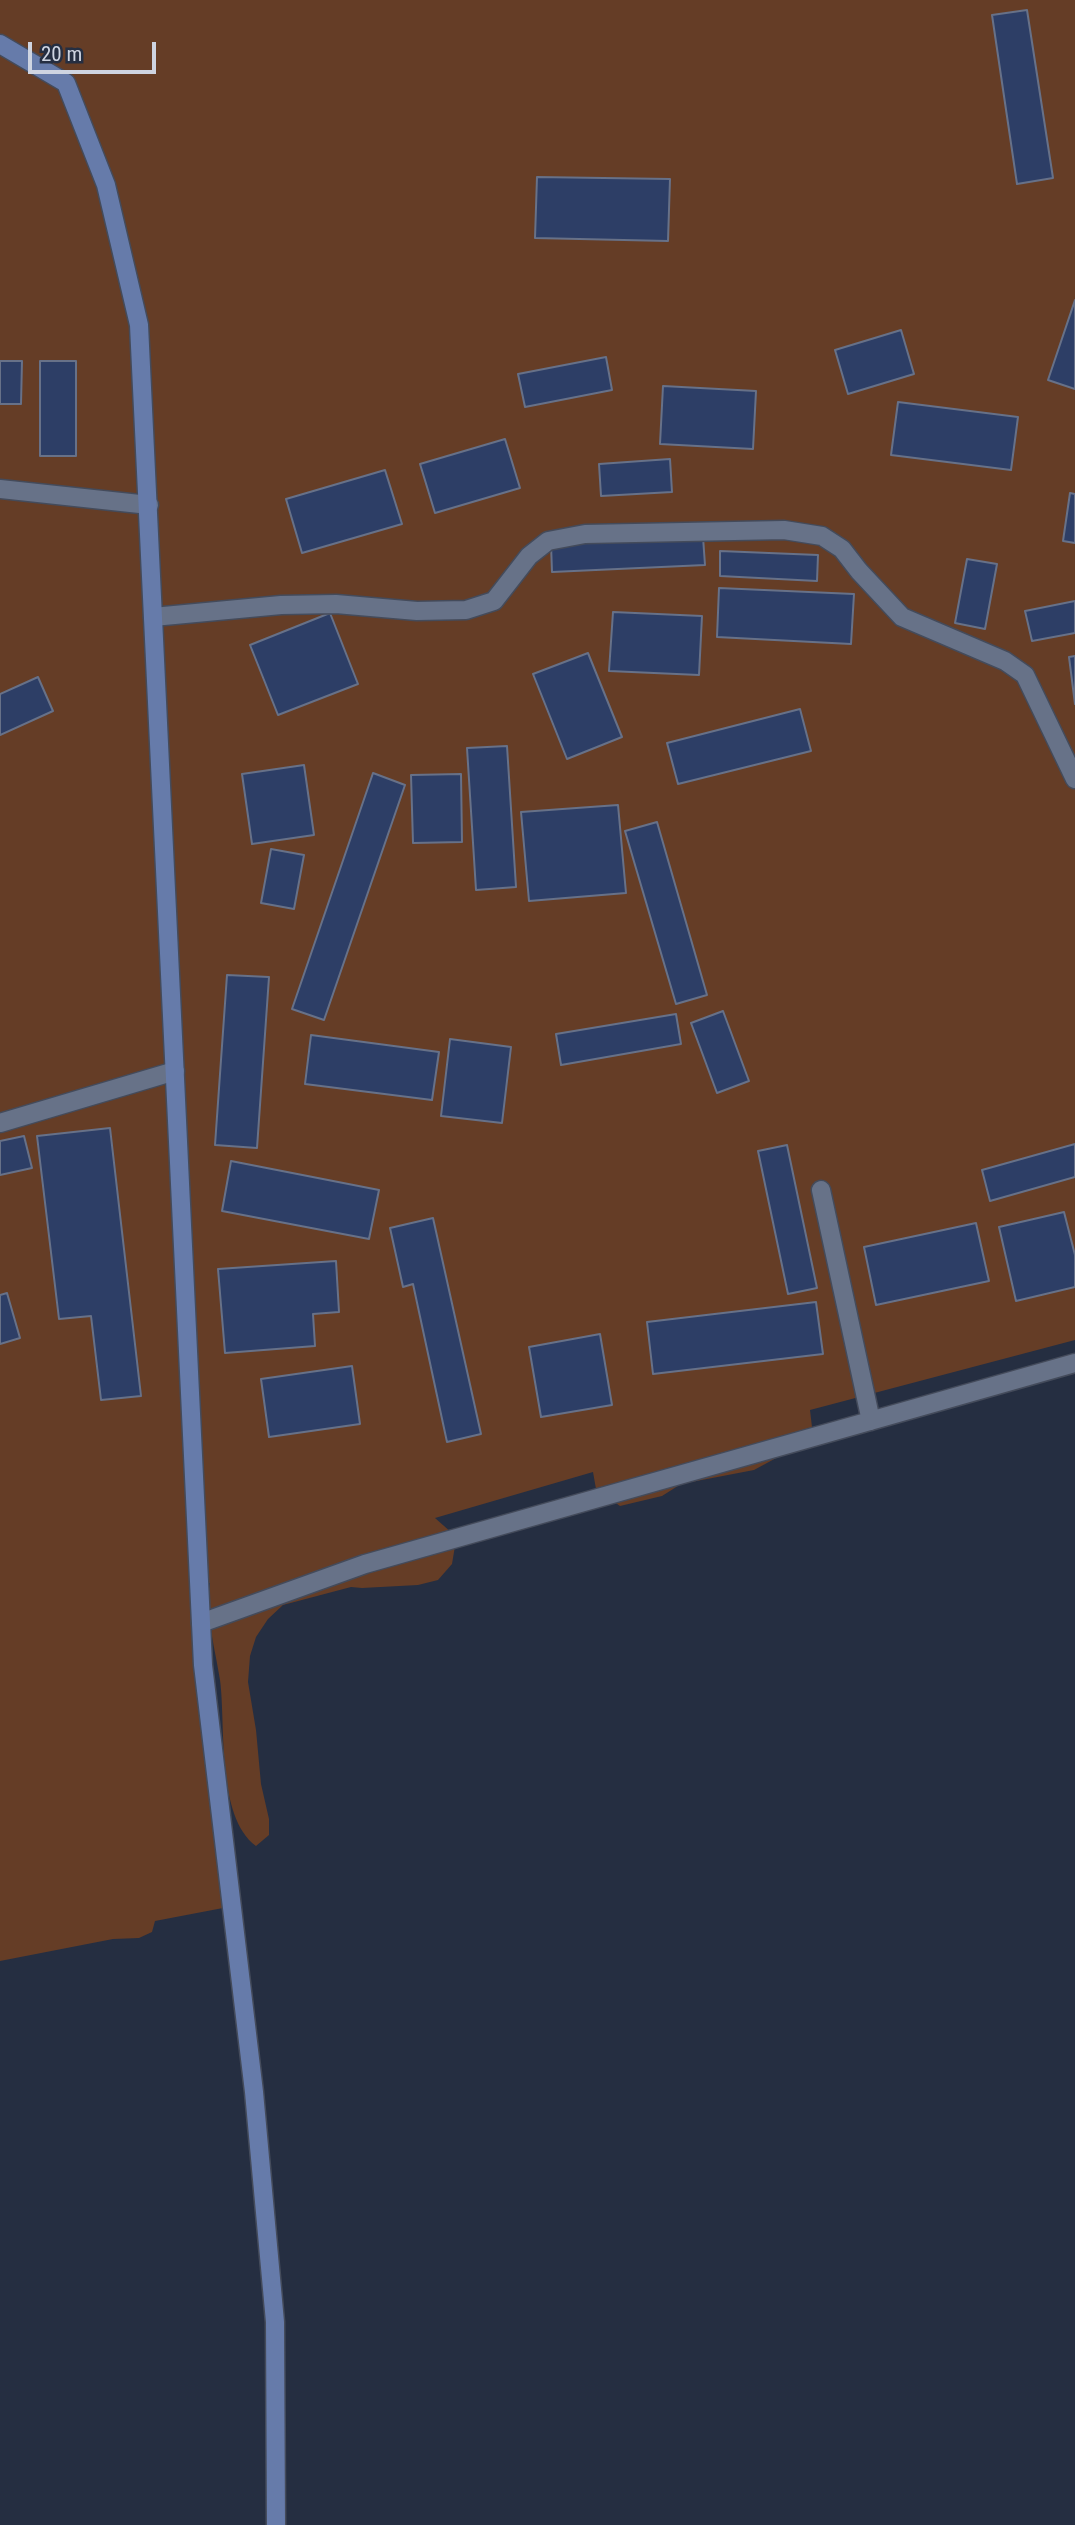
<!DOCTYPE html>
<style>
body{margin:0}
#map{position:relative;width:1075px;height:2525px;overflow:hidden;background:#252e41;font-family:"Roboto Condensed",sans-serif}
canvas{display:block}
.scale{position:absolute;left:28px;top:42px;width:128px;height:32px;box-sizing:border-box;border:4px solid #ced4e1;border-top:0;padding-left:9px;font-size:21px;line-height:24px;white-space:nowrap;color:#ced4e1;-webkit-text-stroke:5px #252e41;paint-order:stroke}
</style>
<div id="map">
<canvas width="1075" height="2525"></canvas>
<div class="scale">20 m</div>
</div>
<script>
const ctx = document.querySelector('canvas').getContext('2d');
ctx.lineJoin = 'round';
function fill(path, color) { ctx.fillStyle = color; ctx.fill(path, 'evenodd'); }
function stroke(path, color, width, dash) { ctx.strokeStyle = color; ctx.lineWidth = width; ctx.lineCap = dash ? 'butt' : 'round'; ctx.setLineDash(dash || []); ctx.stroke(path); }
fill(new Path2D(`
 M 0,0 L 1075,0 L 1075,1340 L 810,1410 L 812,1427 L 806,1439 L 791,1450 L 754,1470 L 681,1484 L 662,1496 L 620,1506 L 596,1489 L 593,1472 L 435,1518 L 452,1533 L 455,1546 L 452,1564 L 438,1580 L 418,1585 L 362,1588 L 351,1587 L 283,1605 L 268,1619 L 256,1637 L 250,1656 L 248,1682 L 256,1730 L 261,1784 L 269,1819 L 269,1835 L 256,1846 C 216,1816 226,1725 220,1680 C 215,1647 205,1616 210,1583 L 196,1586 L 223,1908 L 155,1921 L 152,1932 L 139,1938 L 113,1939 L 0,1961 Z`), '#653d26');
const building = new Path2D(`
 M 1027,10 L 1053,178 L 1017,184 L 992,15 Z
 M 537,177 L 670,179 L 668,241 L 535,238 Z
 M 1075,300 L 1075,389 L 1048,380 Z
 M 901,330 L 914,374 L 848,394 L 835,350 Z
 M 606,357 L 612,390 L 525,407 L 518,374 Z
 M 0,361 L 22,361 L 21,404 L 0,404 Z
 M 40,361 L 76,361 L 76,456 L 40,456 Z
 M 663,386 L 756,391 L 753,449 L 660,444 Z
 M 898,402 L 1018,417 L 1011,470 L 891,455 Z
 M 505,439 L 520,488 L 435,513 L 420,464 Z
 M 670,459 L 672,492 L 601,496 L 599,464 Z
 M 385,470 L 402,524 L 302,553 L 286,499 Z
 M 1070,493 L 1075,494 L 1075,543 L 1063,541 Z
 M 703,537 L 705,565 L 552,572 L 551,544 Z
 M 720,551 L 818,555 L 817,581 L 720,576 Z
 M 967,559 L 997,564 L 985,629 L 955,623 Z
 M 719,588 L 854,594 L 851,644 L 717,637 Z
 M 1075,601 L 1075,633 L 1032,641 L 1025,611 Z
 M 613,612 L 702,616 L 699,675 L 609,671 Z
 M 330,613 L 358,684 L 278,715 L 250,645 Z
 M 588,653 L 622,737 L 567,759 L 533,674 Z
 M 1075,656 L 1075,704 L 1069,657 Z
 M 38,677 L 53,711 L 0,735 L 0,694 Z
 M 800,709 L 811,751 L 678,784 L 667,743 Z
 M 507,746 L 516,887 L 476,890 L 467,748 Z
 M 304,765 L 314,835 L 252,844 L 242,774 Z
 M 373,773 L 405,785 L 324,1020 L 292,1009 Z
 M 461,774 L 462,842 L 413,843 L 411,775 Z
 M 618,805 L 626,893 L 529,901 L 521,812 Z
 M 657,822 L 707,995 L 676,1004 L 625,831 Z
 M 271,849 L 304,855 L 294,909 L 261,903 Z
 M 227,975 L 269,977 L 257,1148 L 215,1145 Z
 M 723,1011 L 749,1081 L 717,1093 L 691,1023 Z
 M 676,1014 L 681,1044 L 561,1065 L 556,1034 Z
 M 311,1035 L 439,1052 L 432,1100 L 305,1084 Z
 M 450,1039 L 511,1047 L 502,1123 L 441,1116 Z
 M 110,1128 L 141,1396 L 101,1400 L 91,1316 L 59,1319 L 37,1136 Z
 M 24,1136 L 32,1168 L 0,1175 L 0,1141 Z
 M 1075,1144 L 1075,1177 L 990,1201 L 982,1170 Z
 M 787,1145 L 817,1288 L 788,1294 L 758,1151 Z
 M 231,1161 L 379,1190 L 369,1239 L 222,1211 Z
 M 1064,1212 L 1075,1255 L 1075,1287 L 1016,1301 L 999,1227 Z
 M 433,1218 L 481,1434 L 447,1442 L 413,1284 L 403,1287 L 390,1228 Z
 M 976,1223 L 989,1281 L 876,1305 L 864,1247 Z
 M 336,1261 L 339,1312 L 313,1314 L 315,1346 L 225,1353 L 218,1269 Z
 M 7,1293 L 20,1338 L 0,1344 L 0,1295 Z
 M 816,1302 L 823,1354 L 653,1374 L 647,1322 Z
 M 600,1334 L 612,1405 L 541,1417 L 529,1347 Z
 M 352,1366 L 360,1424 L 269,1437 L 261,1379 Z`);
fill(building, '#2d3e66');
stroke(building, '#677188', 2);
const lane = new Path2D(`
 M 0,489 L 149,505
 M 153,617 L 281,605 L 336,604 L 417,611 L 466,610 L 494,601 L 529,556 L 548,541 L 585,534 L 784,530 L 822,536 L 842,549 L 859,571 L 902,617 L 1005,661 L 1025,675 L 1075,779
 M 0,1123 L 175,1071
 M 821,1190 L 871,1421
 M 201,1623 L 365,1564 L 1075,1363`);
const secondary = new Path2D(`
 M 0,44 L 66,83 L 106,185 L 139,325 L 203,1665 L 254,2092 L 275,2322 L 276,2525`);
stroke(lane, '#444b5b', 21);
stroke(secondary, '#444b5b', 21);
stroke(lane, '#677288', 18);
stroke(secondary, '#667baa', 18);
</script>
